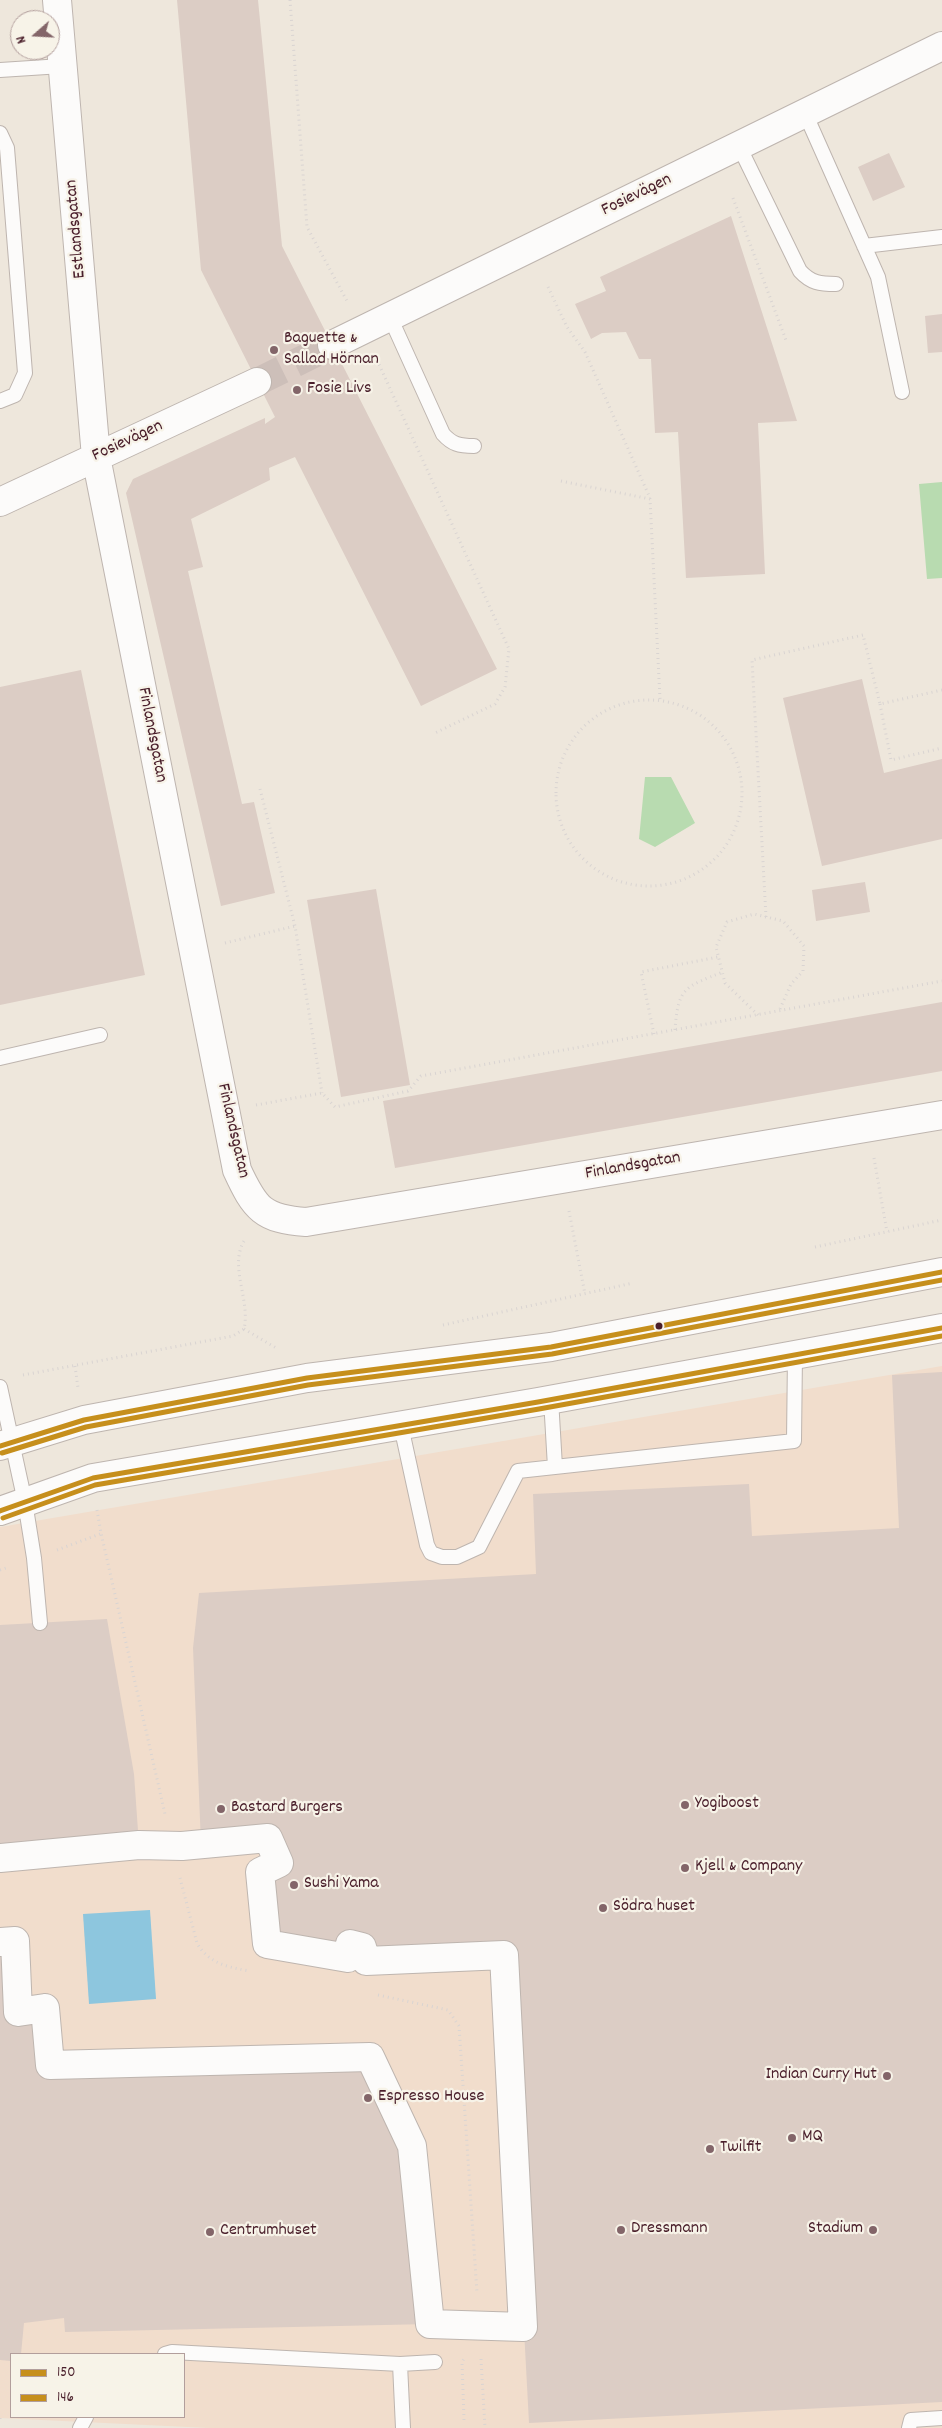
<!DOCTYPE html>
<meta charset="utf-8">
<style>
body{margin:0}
#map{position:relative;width:942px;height:2428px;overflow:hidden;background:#eee7dc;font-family:Dekko,sans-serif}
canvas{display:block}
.legend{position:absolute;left:10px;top:2353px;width:175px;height:65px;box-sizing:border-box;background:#f7f3e8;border:1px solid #b29e9c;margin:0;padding:6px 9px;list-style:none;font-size:15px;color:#4a1f2b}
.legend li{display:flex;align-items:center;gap:10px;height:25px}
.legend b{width:25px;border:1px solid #b29e9c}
.north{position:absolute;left:10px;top:10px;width:50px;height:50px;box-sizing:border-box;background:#f7f3e8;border:1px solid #b29e9c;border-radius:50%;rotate:251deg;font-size:14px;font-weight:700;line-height:20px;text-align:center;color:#4a1f2b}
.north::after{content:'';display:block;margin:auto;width:18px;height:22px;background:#836569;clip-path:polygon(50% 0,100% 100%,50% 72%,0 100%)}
</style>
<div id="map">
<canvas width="942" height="2428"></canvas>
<ul class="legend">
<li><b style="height:6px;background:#c68f1c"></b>150</li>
<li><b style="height:6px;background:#c68f1c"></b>146</li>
</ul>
<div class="north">N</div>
</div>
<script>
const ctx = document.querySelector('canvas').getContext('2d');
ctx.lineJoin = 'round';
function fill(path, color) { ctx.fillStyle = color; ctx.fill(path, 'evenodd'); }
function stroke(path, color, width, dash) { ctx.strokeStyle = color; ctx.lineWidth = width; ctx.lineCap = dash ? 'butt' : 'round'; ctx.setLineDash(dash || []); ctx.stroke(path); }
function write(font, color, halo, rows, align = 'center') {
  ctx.font = font + ' Dekko,sans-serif'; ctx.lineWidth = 4.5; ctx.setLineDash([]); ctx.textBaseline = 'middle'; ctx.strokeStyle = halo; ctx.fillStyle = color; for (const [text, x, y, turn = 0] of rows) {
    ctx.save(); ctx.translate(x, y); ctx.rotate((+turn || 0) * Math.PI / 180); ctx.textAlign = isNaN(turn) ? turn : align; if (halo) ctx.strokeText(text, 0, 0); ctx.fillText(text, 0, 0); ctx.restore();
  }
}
fill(new Path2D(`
 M 942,1366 L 942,2428 L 209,2428 L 0,2418 L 0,1527 ZM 11,2354 L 184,2354 L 184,2417 L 11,2417 Z`), '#f1ddcc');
fill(new Path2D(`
 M 942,482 L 942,578 L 927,579 L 919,484 Z
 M 645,777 L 671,777 L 695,823 L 655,847 L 639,839 Z`), '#b8dbb0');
fill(new Path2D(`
 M 150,1910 L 156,1999 L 89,2004 L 83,1914 Z`), '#8dc6de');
fill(new Path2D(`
 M 177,0 L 258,0 L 282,246 L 497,669 L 421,706 L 295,457 L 269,468 L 270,480 L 191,519 L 203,567 L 188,571 L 242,804 L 254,802 L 275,893 L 221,906 L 126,493 L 133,479 L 265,418 L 265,424 L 275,417 L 201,270 Z
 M 889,153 L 905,187 L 873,201 L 858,167 Z
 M 731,216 L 797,421 L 758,423 L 765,574 L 686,578 L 678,432 L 655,433 L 651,359 L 639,359 L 626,332 L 602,333 L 591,339 L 575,304 L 606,291 L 600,277 Z
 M 942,314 L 942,352 L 928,353 L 925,316 Z
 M 81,670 L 145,975 L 0,1005 L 0,687 Z
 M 862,679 L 884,773 L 942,759 L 942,839 L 822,866 L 783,698 Z
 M 865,882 L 870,912 L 816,921 L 812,890 Z
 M 376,889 L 410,1085 L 341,1097 L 307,900 Z
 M 942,1002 L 942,1071 L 395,1168 L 383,1101 Z
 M 942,1372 L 942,2402 L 529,2423 L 504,1955 L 270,1945 L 268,1838 L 201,1844 L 193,1648 L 199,1593 L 536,1574 L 533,1494 L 749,1484 L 752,1536 L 899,1528 L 892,1375 Z
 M 107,1619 L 134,1774 L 139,1845 L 0,1858 L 0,1625 Z
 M 0,1942 L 18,2012 L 45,2008 L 50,2065 L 370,2057 L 412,2146 L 430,2324 L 65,2332 L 64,2318 L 24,2323 L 21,2354 L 11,2354 L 11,2361 L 0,2360 Z`), '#dccdc5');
stroke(new Path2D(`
 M 257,382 L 332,345`), '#cdbfb9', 28, [28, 14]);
const lane = new Path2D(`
 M 0,70 L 62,66
 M 805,113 L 878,277 L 902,392
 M 0,133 L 7,148 L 25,373 L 15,395 L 0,401
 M 739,146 L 800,271 C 811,283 820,284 836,284
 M 864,246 L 942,237
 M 390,317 L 443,434 C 452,444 459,446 474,446
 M 0,1058 L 100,1035
 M 0,1387 L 25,1502 L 34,1558 L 40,1623
 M 551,1399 L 555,1467
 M 401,1426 L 427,1545 L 431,1553 L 442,1557 L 457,1557 L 479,1547 L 518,1471 L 794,1441 L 795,1354
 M 165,2354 L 172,2352 L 400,2364 L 435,2362
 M 400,2364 L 403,2428
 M 80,2428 L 86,2417
 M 909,2428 L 911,2420 L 942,2418`);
const street = new Path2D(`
 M 57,0 L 96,457 L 237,1170 C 255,1209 263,1219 306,1222 L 942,1115
 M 332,345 L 942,46
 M 0,502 L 257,382
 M 0,1858 L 139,1845 L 182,1846 L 268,1838 L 279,1863 L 260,1872 L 267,1944 L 348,1958 L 350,1944 L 362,1947 L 366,1961 L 504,1955 L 523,2327 L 430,2324 L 412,2146 L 370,2057 L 50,2065 L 45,2008 L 18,2012 L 15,1941 L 0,1942`);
const secondary = new Path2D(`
 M 0,1446 L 84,1420 L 307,1378 L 551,1347 L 942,1272
 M 0,1511 L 93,1478 L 538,1402 L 942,1328`);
stroke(lane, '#beb5af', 16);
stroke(street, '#beb5af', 30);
stroke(secondary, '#beb5af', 30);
stroke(new Path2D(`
 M 290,0 L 307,227 L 347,301
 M 733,198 L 787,343
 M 548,287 L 567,327 L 585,352 L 650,498
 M 377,360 L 509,649 L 505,687 L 495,704 L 435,733
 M 561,481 L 650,499 L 660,699
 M556 793a93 93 0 1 1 186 0a93 93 0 1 1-186 0Z
 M 880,704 L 891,760 L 942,748
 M 260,789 L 295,926 L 322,1093
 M 766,917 L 752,660 L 863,635 L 880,704 L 942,690
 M 225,943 L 295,926
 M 758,1015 L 725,983 L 716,947 L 727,922 L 754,914 L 783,921 L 804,946 L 803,971 L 791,984 L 779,1011
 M 675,1030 C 678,987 685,987 723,972
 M 654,1034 L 641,972 L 718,957
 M 256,1105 L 322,1093 L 335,1107 L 408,1091 L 421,1076 L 942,981
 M 874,1158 L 887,1232
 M 569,1211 L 585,1294
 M 815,1247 L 942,1220
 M 443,1325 L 633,1283
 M 244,1329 L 278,1349
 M 75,1366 L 78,1388
 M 23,1375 L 233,1336 L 244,1329 C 251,1299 227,1264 246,1238
 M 97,1510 L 101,1533 L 165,1814
 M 57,1550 L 100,1534
 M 0,1570 L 9,1567
 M 180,1878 L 197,1943 C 208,1963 227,1967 249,1971
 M 378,1995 L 448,2010 L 459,2026 L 477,2293
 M 481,2359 L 485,2428
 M 0,2419 L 0,2418
 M 464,2420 L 462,2362 L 465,2357`), '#d9d4d2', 3, [1, 4]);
stroke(lane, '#fcfbfa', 14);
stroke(street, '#fcfbfa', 28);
stroke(secondary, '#fcfbfa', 28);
stroke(new Path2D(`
 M 0,1446 L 84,1420 L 307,1378 L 551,1347 L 942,1272
 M 0,1511 L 93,1478 L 538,1402 L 942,1328`), '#c68f1c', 5);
stroke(new Path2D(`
 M 2,1453 L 86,1427 L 308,1385 L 552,1354 L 942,1280
 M 3,1518 L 95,1485 L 539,1409 L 942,1336`), '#c68f1c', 5);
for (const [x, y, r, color] of [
 [274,350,5,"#836569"],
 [297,390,5,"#836569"],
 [659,1326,4.5,"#4a1f2b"],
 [685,1805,5,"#836569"],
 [221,1809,5,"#836569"],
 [685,1868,5,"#836569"],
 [294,1885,5,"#836569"],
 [603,1908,5,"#836569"],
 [887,2076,5,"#836569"],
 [368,2098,5,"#836569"],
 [792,2138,5,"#836569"],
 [710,2149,5,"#836569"],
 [621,2230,5,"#836569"],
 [873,2230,5,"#836569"],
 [210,2232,5,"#836569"]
]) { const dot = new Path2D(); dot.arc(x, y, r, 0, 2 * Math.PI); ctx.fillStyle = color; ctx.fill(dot); stroke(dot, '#f7f3e8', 2); }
write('18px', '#4a1f2b', '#f7f3e8', [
 ["Fosievägen",637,196,-26],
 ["Estlandsgatan",77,229,-95],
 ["Fosievägen",128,442,-25],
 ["Finlandsgatan",151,735,79],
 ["Finlandsgatan",232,1131,77],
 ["Finlandsgatan",633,1167,-10]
]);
write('18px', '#4a1f2b', '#f7f3e8', [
 ["Baguette &",284,340],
 ["Sallad Hörnan",284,361],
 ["Fosie Livs",307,390],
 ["Yogiboost",695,1805],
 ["Bastard Burgers",231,1809],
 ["Kjell & Company",695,1868],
 ["Sushi Yama",304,1885],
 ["Södra huset",613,1908],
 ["Indian Curry Hut",877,2076,"right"],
 ["Espresso House",378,2098],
 ["MQ",802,2138],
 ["Twilfit",720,2149],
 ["Dressmann",631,2230],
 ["Stadium",863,2230,"right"],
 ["Centrumhuset",220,2232]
], 'left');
</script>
